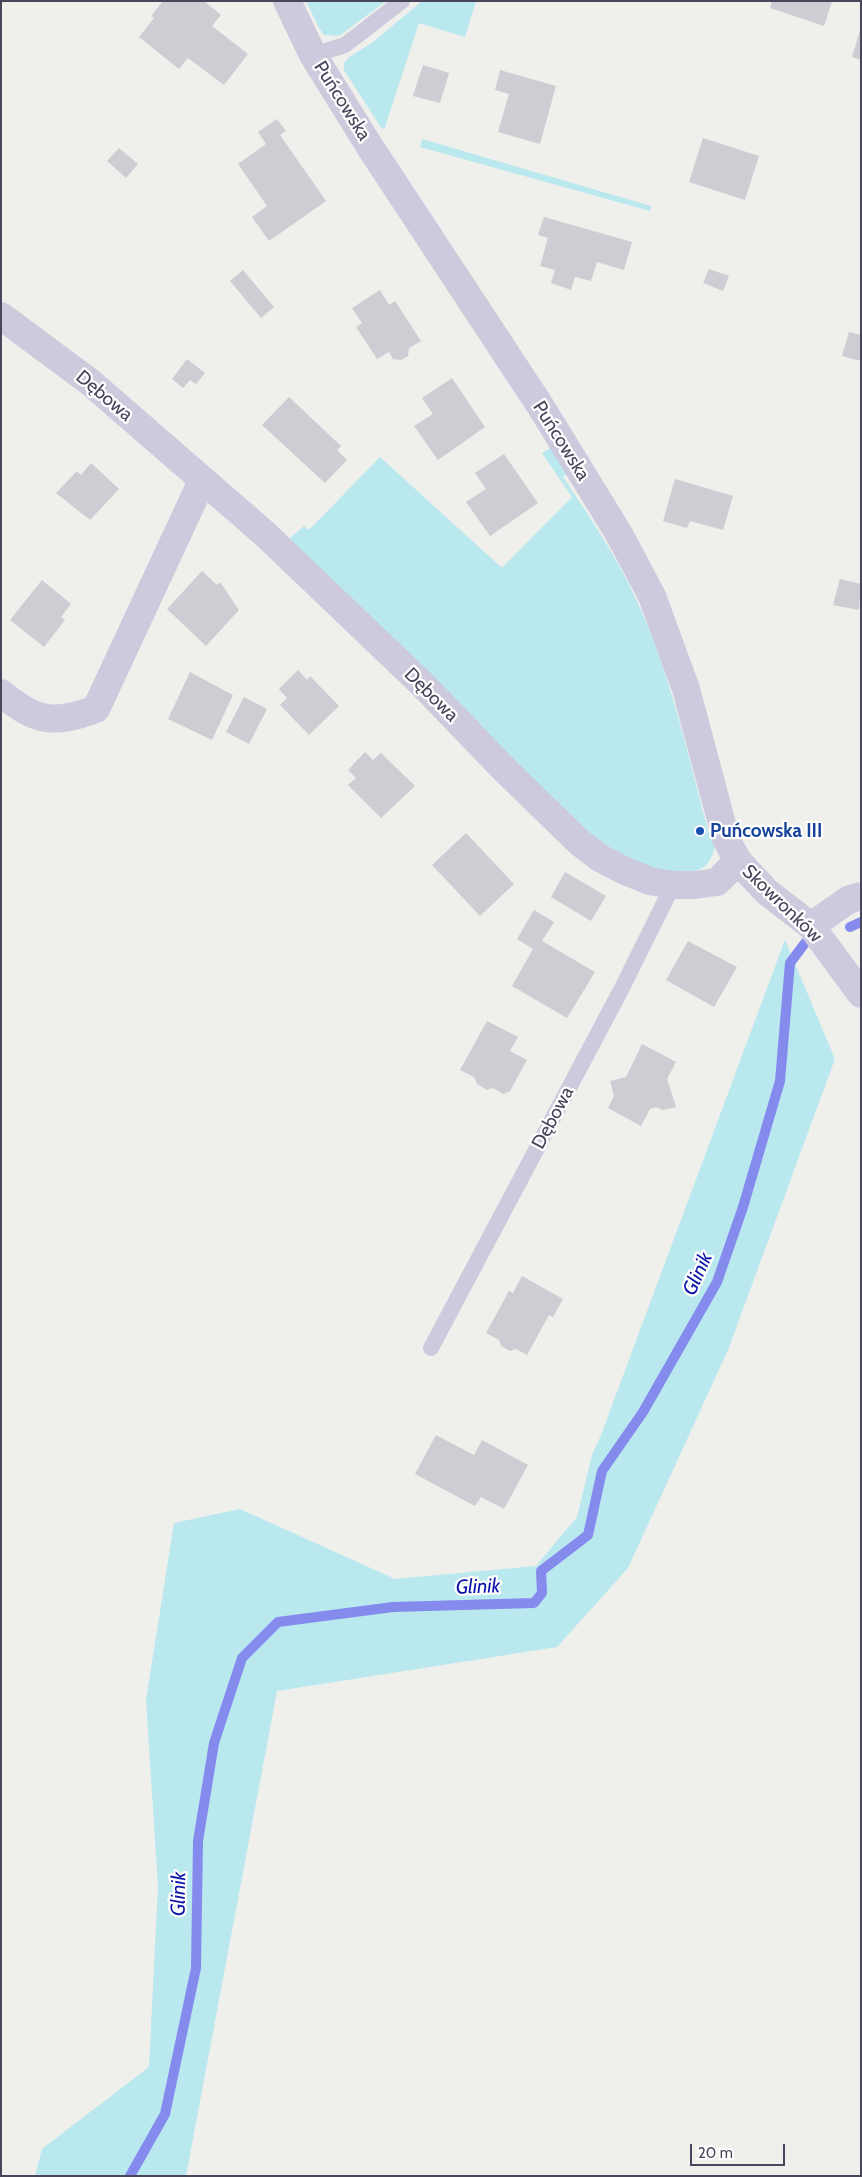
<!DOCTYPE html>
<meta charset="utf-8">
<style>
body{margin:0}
#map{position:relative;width:862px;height:2177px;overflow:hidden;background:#efefec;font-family:Cabin,sans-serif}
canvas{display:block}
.frame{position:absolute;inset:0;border:2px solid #49455a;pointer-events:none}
.scale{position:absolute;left:690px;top:2144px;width:95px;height:22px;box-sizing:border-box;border:2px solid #49455a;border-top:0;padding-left:6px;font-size:15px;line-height:18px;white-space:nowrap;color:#49455a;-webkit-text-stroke:4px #fff;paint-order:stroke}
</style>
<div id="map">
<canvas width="862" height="2177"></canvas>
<div class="frame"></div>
<div class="scale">20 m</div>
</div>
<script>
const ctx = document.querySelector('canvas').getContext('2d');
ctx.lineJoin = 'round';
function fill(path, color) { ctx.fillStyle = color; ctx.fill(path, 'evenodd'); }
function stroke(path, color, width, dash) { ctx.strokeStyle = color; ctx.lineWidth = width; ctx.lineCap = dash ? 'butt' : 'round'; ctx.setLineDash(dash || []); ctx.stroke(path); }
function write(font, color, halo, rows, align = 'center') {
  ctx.font = font + ' Cabin,sans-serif'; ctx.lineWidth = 4.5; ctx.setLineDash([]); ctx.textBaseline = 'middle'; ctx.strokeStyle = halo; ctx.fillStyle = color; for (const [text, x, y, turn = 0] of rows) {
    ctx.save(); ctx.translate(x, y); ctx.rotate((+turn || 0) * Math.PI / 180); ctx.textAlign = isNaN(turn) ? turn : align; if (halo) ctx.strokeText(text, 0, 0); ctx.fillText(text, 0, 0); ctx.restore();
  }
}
fill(new Path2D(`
 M 306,1 L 386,1 L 339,36 L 324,35 L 319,28 Z
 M 422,1 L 476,1 L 465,37 L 419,23 L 386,124 L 385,128 L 382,129 L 344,70 L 344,63 L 348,58 L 373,42 Z
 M 422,139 L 651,206 L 650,211 L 420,147 Z
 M 551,448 L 567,473 L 563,477 C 590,517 617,557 637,601 C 671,675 688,756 709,834 L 715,834 C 716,844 714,858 705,866 C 693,876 659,876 645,871 C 630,866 614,854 600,847 L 298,549 L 290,538 L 304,526 L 309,530 L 380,457 L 502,568 L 572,497 L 542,453 Z
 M 785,940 L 835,1059 L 728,1350 L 628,1568 L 557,1647 L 277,1691 L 186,2176 L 35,2176 L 42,2149 L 149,2067 L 158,1887 L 146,1700 L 174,1523 L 240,1509 L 395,1579 L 536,1566 L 577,1517 L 592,1455 L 601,1435 Z`), '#b9e8ef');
stroke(new Path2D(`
 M 850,927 L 861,922
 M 130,2176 L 165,2114 L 196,1968 L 198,1841 L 214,1743 L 242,1658 L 278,1622 L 393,1607 L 534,1603 L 542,1593 L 541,1571 L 588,1535 L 602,1471 L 643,1412 L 717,1282 L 743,1207 L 780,1081 L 790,963 L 805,943`), '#858bed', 10);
fill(new Path2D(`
 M 163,1 L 204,1 L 221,15 L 212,26 L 248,54 L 224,85 L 188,58 L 179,69 L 139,37 L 154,18 L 151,16 Z
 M 772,1 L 832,1 L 824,26 L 770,8 Z
 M 860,30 L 861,30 L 861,60 L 852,57 Z
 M 423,65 L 449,73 L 440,103 L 413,96 Z
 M 500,70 L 556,86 L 540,144 L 498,132 L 509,94 L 495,90 Z
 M 277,119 L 286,131 L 280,135 L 326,201 L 269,241 L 252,217 L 267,206 L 238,164 L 266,144 L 258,132 Z
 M 703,138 L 759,156 L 745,200 L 689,182 Z
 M 119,148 L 138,164 L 126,178 L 107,161 Z
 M 544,217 L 632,242 L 624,270 L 597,262 L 591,281 L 575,277 L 571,290 L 551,283 L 555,270 L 540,266 L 548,238 L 538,235 Z
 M 709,269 L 729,276 L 723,291 L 703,283 Z
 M 243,270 L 274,307 L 261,318 L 230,281 Z
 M 380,290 L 389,305 L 395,301 L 421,341 L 409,348 L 408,356 L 401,360 L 393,359 L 389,352 L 377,359 L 356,327 L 362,323 L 352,308 Z
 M 849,332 L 861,335 L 861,361 L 842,356 Z
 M 187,359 L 205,373 L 196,384 L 190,380 L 183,388 L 172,379 Z
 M 452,378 L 485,427 L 438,460 L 414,426 L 433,414 L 422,398 Z
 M 289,397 L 341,446 L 337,450 L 347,460 L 325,483 L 262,425 Z
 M 504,454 L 538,503 L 490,536 L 466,502 L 486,489 L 475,473 Z
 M 91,463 L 119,489 L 90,520 L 56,493 L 77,471 L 81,475 Z
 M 675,479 L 733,496 L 723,530 L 690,521 L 687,528 L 663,521 Z
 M 202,571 L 217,585 L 220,582 L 239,610 L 206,646 L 167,609 Z
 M 840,579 L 861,584 L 859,610 L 833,605 Z
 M 42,580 L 71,604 L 61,617 L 65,620 L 44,647 L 10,620 Z
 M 298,670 L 307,680 L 310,676 L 339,706 L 309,735 L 280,705 L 287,698 L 279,689 Z
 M 190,672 L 233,695 L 212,740 L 168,719 Z
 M 244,697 L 267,709 L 249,744 L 226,732 Z
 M 365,752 L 373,760 L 381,753 L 415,786 L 381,818 L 348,785 L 356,778 L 348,770 Z
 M 466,833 L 514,884 L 480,916 L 432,865 Z
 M 565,872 L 606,896 L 591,921 L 551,897 Z
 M 534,910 L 554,922 L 542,941 L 595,972 L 567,1018 L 512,986 L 533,949 L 517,939 Z
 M 688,941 L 737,967 L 714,1007 L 666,980 Z
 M 487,1021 L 518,1037 L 510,1051 L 527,1060 L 510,1091 L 503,1094 L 493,1088 L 487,1090 L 477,1084 L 474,1077 L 460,1070 Z
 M 642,1044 L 676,1062 L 667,1079 L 676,1107 L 663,1110 L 656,1107 L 650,1109 L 641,1126 L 608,1108 L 614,1096 L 610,1081 L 626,1077 Z
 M 522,1276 L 563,1299 L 553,1317 L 549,1315 L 527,1355 L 516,1349 L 510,1351 L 501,1346 L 499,1340 L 486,1333 L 509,1291 L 513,1293 Z
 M 436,1435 L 474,1455 L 482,1440 L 528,1465 L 504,1509 L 481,1497 L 475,1506 L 415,1474 Z`), '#cfccd4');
stroke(new Path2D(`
 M 313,55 L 345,45 L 402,1
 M 431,1348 L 622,988 L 673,885`), '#cecadd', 16);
stroke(new Path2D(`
 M 287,1 L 313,55 L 370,147 L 541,407 L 619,534 L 652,596 L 686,689 L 726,839 L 738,861 L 767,892 L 811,926 L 861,994
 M 1,316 L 90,382 L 265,534 L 423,685 L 504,769 L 579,842 L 600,858 L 625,871 L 650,881 L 673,885 L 695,885 L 717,882 L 738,861
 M 1,693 C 36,722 54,725 96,709 L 202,481
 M 811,926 L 848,900 L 861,896`), '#cecadd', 28);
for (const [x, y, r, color] of [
 [700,831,5,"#1a4fb4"]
]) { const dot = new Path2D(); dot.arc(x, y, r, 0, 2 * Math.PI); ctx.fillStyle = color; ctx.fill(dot); stroke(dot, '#fff', 2); }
write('19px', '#49455a', '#fff', [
 ["Puńcowska",342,101,58],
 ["Dębowa",104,396,40],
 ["Puńcowska",561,441,58],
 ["Dębowa",431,695,45],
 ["Skowronków",782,904,44],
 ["Dębowa",553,1118,-62]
]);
write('bold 19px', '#164399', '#fff', [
 ["Puńcowska III",710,831]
], 'left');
write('italic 20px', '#0a13a8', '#fff', [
 ["Glinik",698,1274,-66],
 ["Glinik",478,1587,-2],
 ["Glinik",179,1894,-89]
]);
</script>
